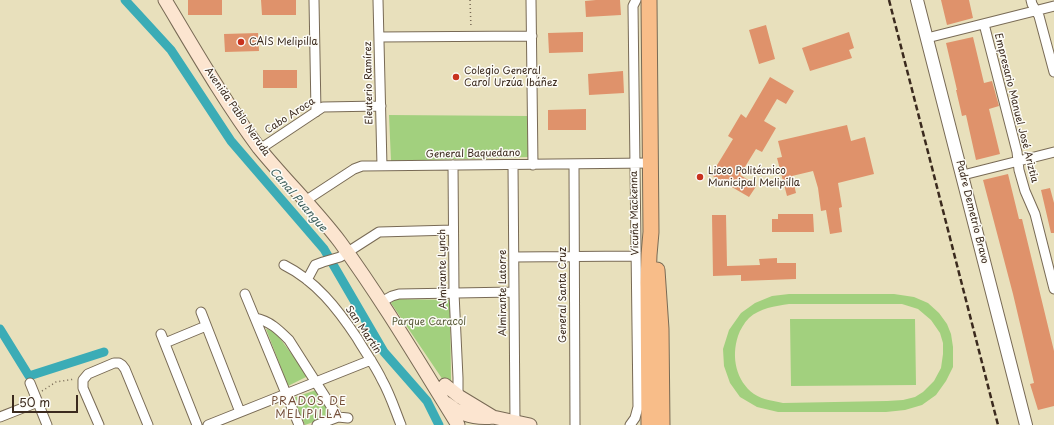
<!DOCTYPE html>
<meta charset="utf-8">
<style>
body{margin:0}
#map{position:relative;width:1054px;height:425px;overflow:hidden;background:#e8e0bc;font-family:"Playpen Sans",sans-serif}
canvas{display:block}
.scale{position:absolute;left:12px;top:395px;width:66px;height:18px;box-sizing:border-box;border:2px solid #3b2a1e;border-top:0;padding-left:5px;font-size:12px;line-height:14px;white-space:nowrap;color:#3b2a1e;-webkit-text-stroke:3px #fdfcf7;paint-order:stroke}
</style>
<div id="map">
<canvas width="1054" height="425"></canvas>
<div class="scale">50 m</div>
</div>
<script>
const ctx = document.querySelector('canvas').getContext('2d');
ctx.lineJoin = 'round';
function fill(path, color) { ctx.fillStyle = color; ctx.fill(path, 'evenodd'); }
function stroke(path, color, width, dash) { ctx.strokeStyle = color; ctx.lineWidth = width; ctx.lineCap = dash ? 'butt' : 'round'; ctx.setLineDash(dash || []); ctx.stroke(path); }
function write(font, color, halo, rows, align = 'center') {
  ctx.font = font + ' "Playpen Sans",sans-serif'; ctx.lineWidth = 3; ctx.setLineDash([]); ctx.textBaseline = 'middle'; ctx.strokeStyle = halo; ctx.fillStyle = color; for (const [text, x, y, turn = 0] of rows) {
    ctx.save(); ctx.translate(x, y); ctx.rotate((+turn || 0) * Math.PI / 180); ctx.textAlign = isNaN(turn) ? turn : align; if (halo) ctx.strokeText(text, 0, 0); ctx.fillText(text, 0, 0); ctx.restore();
  }
}
fill(new Path2D(`
 M 389,115 L 528,116 L 528,157 L 391,161 Z
 M 789,294 L 894,294 L 914,297 L 928,303 L 939,313 L 947,324 L 951,334 L 953,347 L 953,367 L 946,381 L 936,395 L 922,405 L 905,410 L 886,412 L 778,412 L 757,407 L 740,397 L 730,383 L 724,366 L 723,349 L 729,330 L 741,313 L 755,303 L 772,296 ZM 789,304 L 902,304 L 918,309 L 931,320 L 940,333 L 943,343 L 943,354 L 941,368 L 934,381 L 923,392 L 915,397 L 903,400 L 887,401 L 783,403 C 774,401 763,400 754,394 C 736,381 731,357 738,336 C 740,330 744,323 749,318 C 760,308 775,306 789,304 Z
 M 395,299 L 450,300 L 451,380 L 443,380 L 391,303 Z
 M 915,319 L 916,385 L 791,386 L 790,319 Z
 M 266,329 L 272,330 L 279,337 L 308,376 L 288,386 Z
 M 316,390 L 333,415 L 305,425 L 293,398 Z`), '#a2d07e');
stroke(new Path2D(`
 M 125,0 L 171,50 L 231,141 L 324,249 L 384,352 L 427,401 L 439,425
 M 0,329 L 29,376 L 104,352`), '#3bacb6', 9);
fill(new Path2D(`
 M 188,0 L 222,0 L 222,15 L 188,15 Z
 M 261,0 L 296,0 L 296,15 L 262,15 Z
 M 596,0 L 620,0 L 621,15 L 586,17 L 585,1 Z
 M 941,0 L 969,0 L 973,18 L 947,25 Z
 M 766,25 L 775,59 L 759,64 L 749,30 Z
 M 583,32 L 583,52 L 549,53 L 548,33 Z
 M 849,32 L 854,48 L 849,50 L 852,58 L 810,71 L 802,48 Z
 M 258,33 L 259,51 L 225,52 L 224,34 Z
 M 973,37 L 984,83 L 992,81 L 999,106 L 989,109 L 1000,154 L 976,160 L 966,115 L 962,116 L 960,107 L 956,90 L 957,90 L 946,43 Z
 M 263,70 L 297,70 L 297,88 L 263,88 Z
 M 623,71 L 624,93 L 589,95 L 588,74 Z
 M 770,77 L 794,91 L 786,104 L 777,99 L 764,121 L 776,128 L 762,152 L 756,149 L 740,175 L 757,185 L 749,197 L 711,175 L 733,139 L 728,136 L 741,114 L 746,118 Z
 M 586,109 L 586,130 L 548,130 L 548,110 Z
 M 847,125 L 851,141 L 865,137 L 874,174 L 838,183 L 842,207 L 839,208 L 842,232 L 830,234 L 826,210 L 821,211 L 818,188 L 813,171 L 792,176 L 796,193 L 787,196 L 777,158 L 782,157 L 778,141 Z
 M 1008,174 L 1019,219 L 1022,219 L 1054,351 L 1054,406 L 1038,410 L 1030,384 L 1034,383 L 1013,294 L 983,180 Z
 M 1050,188 L 1054,203 L 1054,233 L 1051,233 L 1041,190 Z
 M 778,214 L 813,214 L 814,232 L 772,232 L 772,219 L 778,219 Z
 M 712,215 L 726,215 L 727,266 L 760,265 L 759,259 L 777,258 L 777,263 L 796,263 L 796,279 L 741,281 L 741,275 L 713,276 Z`), '#df926b');
const minor = new Path2D(`
 M 314,0 L 316,112
 M 378,0 L 382,166
 M 531,0 L 533,165
 M 1031,0 L 1032,4 L 1039,16 L 1054,72
 M 984,24 L 1017,152 L 1019,170 L 1025,191 L 1035,214 L 1054,289
 M 379,37 L 532,36
 M 927,38 L 1054,6
 M 260,149 L 323,107 L 381,106
 M 574,164 L 575,425
 M 453,165 L 454,293 L 458,378 L 458,396
 M 513,165 L 515,422
 M 963,175 L 1054,152
 M 305,201 L 354,169 L 362,166 L 650,163
 M 514,257 L 636,256
 M 284,265 C 316,281 337,308 357,338 C 365,352 375,365 382,380 C 390,394 395,410 401,425
 M 307,280 L 315,265 L 323,262 L 340,257 L 379,232 L 453,230
 M 245,294 L 299,425
 M 381,302 L 392,296 L 399,294 L 514,292
 M 201,312 L 240,412
 M 255,318 C 270,321 279,330 289,340 L 338,417
 M 161,334 L 197,425
 M 165,343 L 206,326
 M 30,383 L 47,425
 M 0,417 L 38,402
 M 99,425 L 83,388 L 83,380 L 88,374 L 114,363 L 119,363 L 122,365 L 125,369 L 148,425
 M 208,425 L 371,360
 M 317,425 L 338,417 L 348,418
 M 630,425 L 635,418 L 638,407 L 633,6 L 636,0`);
const tertiary = new Path2D(`
 M 917,0 L 1026,425`);
const secondary = new Path2D(`
 M 165,0 C 195,50 224,101 259,148 C 285,180 315,209 340,242 C 383,301 420,364 458,425
 M 445,385 L 460,397 L 493,417 L 530,425
 M 446,403 C 460,415 475,419 493,417`);
const primary = new Path2D(`
 M 649,0 L 651,232 L 649,255 L 648,283 L 649,425
 M 657,270 L 661,329 L 662,425`);
stroke(minor, '#786a55', 11);
stroke(tertiary, '#786a55', 14);
stroke(secondary, '#786a55', 15);
stroke(primary, '#786a55', 17);
stroke(new Path2D(`
 M 470,0 L 471,28
 M 42,391 L 56,382 L 75,379`), '#786a55', 1.5, [1, 3]);
stroke(minor, '#fff', 9);
stroke(tertiary, '#fff', 12);
stroke(secondary, '#fce5d0', 13);
stroke(primary, '#f8bd89', 15);
stroke(new Path2D(`
 M 889,0 L 998,425`), '#3b2a1e', 2.5, [6, 3]);
for (const [x, y, r, color] of [
 [241,42,4,"#c8321e"],
 [456,77,4,"#c8321e"],
 [700,177,4,"#c8321e"]
]) { const dot = new Path2D(); dot.arc(x, y, r, 0, 2 * Math.PI); ctx.fillStyle = color; ctx.fill(dot); stroke(dot, '#fdfcf7', 1.5); }
write('10px', '#3b2a1e', '#fdfcf7', [
 ["CAIS Melipilla",249,42],
 ["Colegio General",464,71],
 ["Carol Urzúa Ibáñez",464,83],
 ["Liceo Politécnico",708,171],
 ["Municipal Melipilla",708,183]
], 'left');
write('10px', '#3b2a1e', '#fdfcf7', [
 ["Eleuterio Ramírez",369,83,-91],
 ["Empresario Manuel José Ariztia",1016,108,76],
 ["Avenida Pablo Neruda",237,112,55],
 ["Cabo Aroca",290,116,-33],
 ["General Baquedano",473,154,-1],
 ["Padre Demetrio Bravo",972,212,76],
 ["Vicuña Mackenna",635,213,-91],
 ["Almirante Lynch",443,269,-91],
 ["Almirante Latorre",503,293,-90],
 ["General Santa Cruz",563,295,-90],
 ["San Martín",363,330,56]
]);
write('10px', '#5a5c3b', '#fdfcf7', [
 ["Parque Caracol",429,322]
]);
write('italic 11px', '#3b5e5b', '#fdfcf7', [
 ["Canal Puangue",298,200,49]
]);
ctx.letterSpacing = '1px';
write('11px', '#744e39', '#fdfcf7', [
 ["PRADOS DE",309,402],
 ["MELIPILLA",309,415]
]);
ctx.letterSpacing = '0px';
</script>
